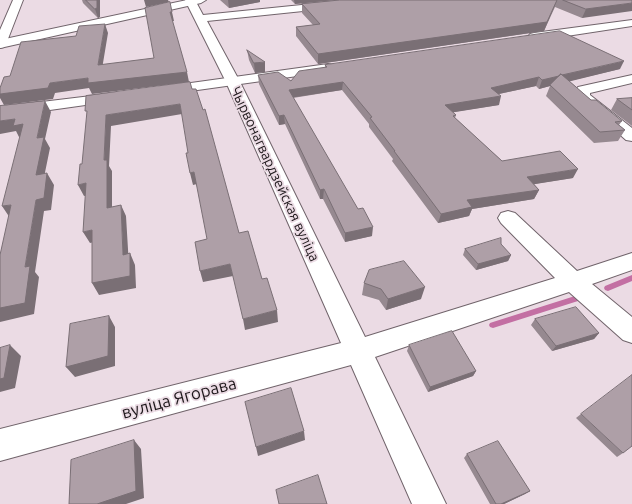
<!DOCTYPE html>
<meta charset="utf-8">
<style>
body{margin:0}
canvas{display:block;background:#ebdbe4}
</style>
<canvas width="632" height="504"></canvas>
<script>
const ctx = document.querySelector('canvas').getContext('2d');
ctx.lineJoin = 'round';
function fill(path, color) { ctx.fillStyle = color; ctx.fill(path, 'evenodd'); }
function stroke(path, color, width, dash) { ctx.strokeStyle = color; ctx.lineWidth = width; ctx.lineCap = dash ? 'butt' : 'round'; ctx.setLineDash(dash || []); ctx.stroke(path); }
function write(font, color, halo, rows, align = 'center') {
  ctx.font = font + ' Ubuntu,sans-serif'; ctx.lineWidth = 3.5; ctx.setLineDash([]); ctx.textBaseline = 'middle'; ctx.strokeStyle = halo; ctx.fillStyle = color; for (const [text, x, y, turn = 0] of rows) {
    ctx.save(); ctx.translate(x, y); ctx.rotate((+turn || 0) * Math.PI / 180); ctx.textAlign = isNaN(turn) ? turn : align; if (halo) ctx.strokeText(text, 0, 0); ctx.fillText(text, 0, 0); ctx.restore();
  }
}
fill(new Path2D(`
 M 632,275 L 632,281 L 608,291 L 605,290 L 604,288 L 605,286 Z
 M 575,296 L 578,297 L 579,299 L 578,301 L 493,328 L 490,327 L 489,325 L 490,323 L 493,322 Z`), '#c36fa3');
const street = new Path2D(`
 M 13,0 L 23,0 L 6,44 L 4,47 L 0,48 L 0,30 Z
 M 185,0 L 195,0 L 203,15 L 351,0 L 385,0 L 380,3 L 207,21 L 240,82 L 365,337 L 555,278 L 501,223 L 498,218 L 501,213 L 508,211 L 515,213 L 577,271 L 632,253 L 632,270 L 592,284 L 632,317 L 632,343 L 623,340 L 569,292 L 375,357 L 446,504 L 412,504 L 351,365 L 0,461 L 0,429 L 341,343 L 226,82 Z
 M 632,75 L 632,83 L 590,93 L 590,95 L 632,128 L 632,141 L 626,140 L 576,96 L 576,90 L 578,87 Z`);
const secondary = new Path2D(`
 M 187,0 L 206,0 L 201,3 L 0,48 L 0,40 Z
 M 632,20 L 632,26 L 534,41 L 530,40 L 528,37 L 530,34 L 534,33 Z
 M 328,64 L 333,65 L 335,68 L 333,71 L 162,95 L 157,94 L 155,91 L 157,88 L 162,87 Z
 M 116,93 L 121,94 L 123,97 L 121,100 L 0,117 L 0,107 Z`);
stroke(street, '#71646b', 2);
stroke(secondary, '#71646b', 2);
fill(street, '#fff');
fill(secondary, '#fff');
fill(new Path2D(`
 M 82,0 L 100,0 L 100,17 L 98,18 L 83,3 Z
 M 220,0 L 260,0 L 260,2 L 229,8 Z
 M 291,0 L 336,0 L 295,4 Z
 M 340,0 L 632,0 L 582,18 L 555,7 L 544,31 L 318,64 L 296,36 L 296,27 L 313,25 L 302,13 L 302,4 Z
 M 247,50 L 265,72 L 255,73 L 249,60 Z
 M 325,65 L 620,69 L 569,81 L 591,100 L 622,121 L 619,125 L 625,130 L 618,141 L 594,143 L 546,96 L 550,86 L 539,89 L 536,86 L 499,94 L 499,105 L 453,112 L 456,115 L 455,118 L 502,161 L 573,178 L 534,184 L 539,190 L 534,199 L 472,209 L 469,216 L 438,223 L 392,161 L 393,159 L 369,127 L 369,124 L 342,90 L 293,98 L 372,236 L 345,242 L 323,199 L 320,199 L 285,124 L 279,125 L 259,84 L 258,75 L 291,81 L 325,67 Z
 M 632,98 L 632,126 L 611,110 L 617,99 Z
 M 465,249 L 511,255 L 508,261 L 476,270 L 463,255 Z
 M 364,283 L 421,299 L 386,310 L 379,300 L 362,295 Z
 M 535,319 L 599,333 L 594,339 L 552,351 L 531,325 Z
 M 409,345 L 476,371 L 473,376 L 428,392 L 407,351 Z
 M 581,414 L 623,453 L 617,457 L 576,418 Z
 M 467,454 L 530,491 L 525,494 L 504,504 L 490,504 L 464,458 Z`), '#968990');
fill(new Path2D(`
 M 97,0 L 100,0 L 100,17 L 98,18 L 95,9 Z
 M 144,0 L 168,0 L 169,2 L 146,7 Z
 M 228,0 L 260,0 L 260,2 L 229,8 Z
 M 294,0 L 336,0 L 295,4 Z
 M 557,0 L 544,31 L 318,64 L 318,54 Z
 M 632,3 L 632,11 L 582,18 L 586,9 Z
 M 170,12 L 172,12 L 174,21 L 172,21 Z
 M 105,24 L 108,33 L 101,75 L 98,65 Z
 M 624,61 L 620,69 L 551,86 L 550,85 L 550,86 L 539,89 L 542,80 Z
 M 265,62 L 265,72 L 255,73 L 254,63 Z
 M 187,72 L 189,82 L 92,94 L 89,88 L 55,93 L 53,99 L 4,105 L 0,98 L 0,94 L 50,83 L 88,78 Z
 M 539,77 L 536,86 L 489,96 L 491,88 Z
 M 343,82 L 342,90 L 289,98 L 289,90 Z
 M 501,96 L 499,105 L 443,114 L 445,105 Z
 M 45,101 L 51,112 L 45,139 L 50,148 L 42,187 L 36,175 L 37,138 Z
 M 180,104 L 182,114 L 111,126 L 109,166 L 112,171 L 112,219 L 107,208 L 104,160 L 106,115 Z
 M 284,115 L 285,124 L 279,125 L 279,116 Z
 M 15,119 L 23,124 L 29,136 L 19,137 L 16,131 L 0,134 L 0,121 Z
 M 578,169 L 573,178 L 523,186 L 527,177 Z
 M 194,172 L 197,184 L 193,185 L 190,173 Z
 M 47,173 L 54,185 L 51,210 L 44,211 L 35,272 L 39,277 L 34,314 L 0,322 L 0,308 L 25,267 L 36,200 Z
 M 86,183 L 91,195 L 84,196 L 78,185 Z
 M 324,189 L 323,199 L 320,199 L 320,190 Z
 M 539,190 L 534,199 L 472,209 L 469,216 L 438,223 L 441,214 L 467,200 Z
 M 11,205 L 10,218 L 2,206 Z
 M 121,205 L 126,216 L 129,266 L 123,255 Z
 M 373,227 L 372,236 L 345,242 L 345,233 Z
 M 92,230 L 98,241 L 90,243 L 83,232 Z
 M 130,253 L 135,265 L 136,288 L 99,295 L 92,283 Z
 M 511,255 L 508,261 L 476,270 L 478,264 Z
 M 230,264 L 233,276 L 203,282 L 200,271 Z
 M 425,287 L 421,299 L 386,310 L 388,299 Z
 M 277,310 L 278,322 L 245,330 L 243,319 Z
 M 109,316 L 115,327 L 115,366 L 75,377 L 66,367 Z
 M 599,333 L 594,339 L 552,351 L 556,346 Z
 M 10,345 L 21,356 L 15,388 L 0,392 L 0,379 Z
 M 476,371 L 473,376 L 428,392 L 430,387 Z
 M 304,431 L 305,440 L 258,456 L 256,447 Z
 M 134,440 L 141,449 L 144,498 L 126,504 L 97,504 Z
 M 530,491 L 525,494 L 504,504 L 501,504 Z`), '#7a6f75');
const building = new Path2D(`
 M 86,0 L 97,0 L 97,8 L 95,9 Z
 M 340,0 L 557,0 L 547,22 L 318,54 L 296,27 L 320,24 L 302,4 Z
 M 563,0 L 632,0 L 632,3 L 586,9 Z
 M 170,2 L 172,12 L 170,12 L 187,72 L 88,83 L 88,78 L 50,83 L 48,88 L 0,94 L 0,88 L 4,77 L 10,76 L 21,42 L 76,36 L 79,26 L 105,24 L 98,65 L 154,58 L 145,8 Z
 M 560,31 L 624,61 L 562,75 L 561,74 L 559,76 L 542,80 L 539,77 L 491,88 L 501,96 L 445,105 L 456,115 L 453,116 L 502,161 L 560,151 L 578,169 L 527,177 L 539,190 L 467,200 L 472,207 L 441,214 L 394,151 L 395,151 L 370,118 L 372,117 L 343,82 L 289,90 L 358,209 L 363,208 L 373,227 L 345,233 L 324,189 L 320,190 L 284,115 L 279,116 L 258,75 L 278,72 L 291,81 L 299,71 L 327,67 L 325,65 Z
 M 247,50 L 265,62 L 254,63 Z
 M 561,74 L 591,100 L 596,100 L 622,121 L 615,122 L 625,130 L 600,132 L 550,85 Z
 M 190,82 L 192,89 L 196,89 L 203,110 L 205,109 L 239,233 L 248,231 L 262,279 L 267,278 L 277,310 L 243,319 L 230,264 L 200,271 L 195,242 L 207,239 L 194,172 L 190,173 L 186,153 L 188,153 L 180,104 L 106,115 L 104,160 L 107,160 L 107,208 L 121,205 L 123,255 L 130,253 L 130,276 L 92,283 L 92,230 L 83,232 L 86,183 L 78,185 L 80,164 L 82,164 L 87,111 L 85,111 L 86,96 Z
 M 632,98 L 632,110 L 617,99 Z
 M 45,101 L 37,138 L 44,137 L 36,175 L 47,173 L 44,198 L 36,200 L 25,267 L 30,266 L 25,303 L 0,308 L 0,255 L 11,205 L 2,206 L 23,124 L 13,126 L 15,119 L 0,121 L 0,106 Z
 M 501,238 L 501,244 L 511,255 L 478,264 L 465,249 Z
 M 404,261 L 425,287 L 388,299 L 381,289 L 364,283 L 369,270 Z
 M 576,307 L 599,333 L 556,346 L 535,319 Z
 M 109,316 L 108,356 L 66,367 L 70,324 Z
 M 452,331 L 476,371 L 430,387 L 409,345 Z
 M 10,345 L 4,378 L 0,379 L 0,348 Z
 M 632,375 L 632,446 L 623,453 L 581,414 Z
 M 291,388 L 304,431 L 256,447 L 245,402 Z
 M 134,440 L 136,491 L 97,504 L 69,504 L 71,460 Z
 M 498,441 L 530,491 L 501,504 L 496,504 L 467,454 Z
 M 318,475 L 327,504 L 279,504 L 276,490 Z`);
fill(building, '#ae9fa7');
stroke(building, '#7a6f75', 1);
write('14px', '#1e181b', '#ebdbe4', [
 ["Чырвонагвардзейская вуліца",275,174,65]
]);
write('17px', '#1e181b', '#ebdbe4', [
 ["вуліца Ягорава",179,398,-15]
]);
</script>
